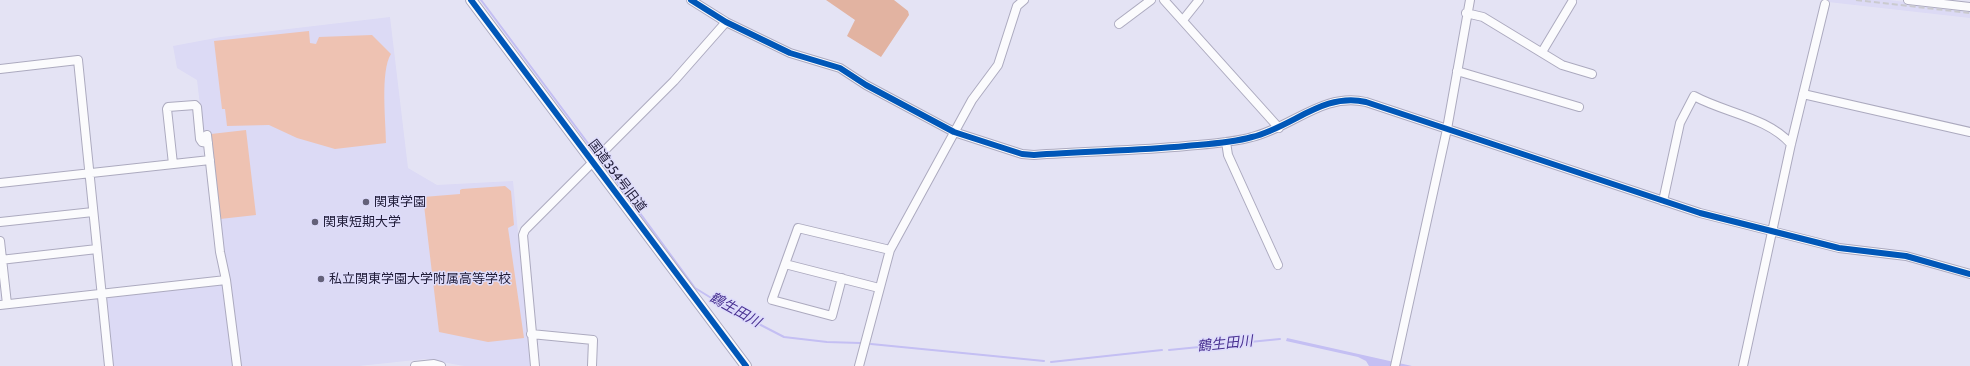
<!DOCTYPE html>
<meta charset="utf-8">
<style>
body{margin:0}
canvas{display:block;background:#e4e3f4}
</style>
<canvas width="1970" height="366"></canvas>
<script>
const ctx = document.querySelector('canvas').getContext('2d');
ctx.lineJoin = 'round';
function fill(path, color) { ctx.fillStyle = color; ctx.fill(path, 'evenodd'); }
function stroke(path, color, width, dash) { ctx.strokeStyle = color; ctx.lineWidth = width; ctx.lineCap = dash ? 'butt' : 'round'; ctx.setLineDash(dash || []); ctx.stroke(path); }
function write(font, color, halo, rows, align = 'center') {
  ctx.font = font + ' Cabin,"Noto Sans JP",sans-serif'; ctx.lineWidth = 3; ctx.setLineDash([]); ctx.textBaseline = 'middle'; ctx.strokeStyle = halo; ctx.fillStyle = color; for (const [text, x, y, turn = 0] of rows) {
    ctx.save(); ctx.translate(x, y); ctx.rotate((+turn || 0) * Math.PI / 180); ctx.textAlign = isNaN(turn) ? turn : align; if (halo) ctx.strokeText(text, 0, 0); ctx.fillText(text, 0, 0); ctx.restore();
  }
}
fill(new Path2D(`
 M 1827,0 L 1889,0 L 1970,10 L 1970,18 L 1828,2 Z
 M 390,17 L 408,168 L 437,185 L 513,181 L 531,366 L 464,366 L 425,359 L 359,366 L 238,366 L 223,253 L 210,130 L 203,131 L 197,80 L 177,68 L 173,46 L 221,37 Z
 M 224,284 L 234,366 L 112,366 L 106,295 Z`), '#dcdaf5');
fill(new Path2D(`
 M 309,31 L 310,43 L 316,44 L 319,37 L 372,35 L 391,54 C 380,71 386,122 386,143 L 335,149 L 297,138 L 269,125 L 227,126 L 225,109 L 222,109 L 214,41 Z
 M 246,130 L 256,215 L 220,219 L 211,134 Z
 M 505,186 L 511,191 L 514,225 L 508,228 L 524,338 L 488,342 L 439,332 L 423,197 L 460,194 L 460,190 L 462,189 Z`), '#eec2b2');
fill(new Path2D(`
 M 826,0 L 894,0 L 908,11 L 909,15 L 881,57 L 847,36 L 855,20 Z`), '#e2b3a1');
fill(new Path2D(`
 M 1287,338 L 1412,366 L 1369,366 L 1366,361 L 1358,357 L 1286,341 Z`), '#c4bff3');
stroke(new Path2D(`
 M 481,0 L 596,154
 M 601,160 L 695,288 L 726,307 L 784,337 L 827,342 L 860,343
 M 871,344 L 1044,361
 M 1169,350 L 1280,339
 M 1051,362 L 1162,350`), '#c4bff3', 2);
const minor = new Path2D(`
 M 691,0 L 726,22 L 790,53 L 840,68 L 866,85 L 954,132 L 1022,154 L 1034,155 C 1084,151 1135,151 1186,146 C 1208,144 1231,143 1252,137 C 1293,127 1323,92 1366,102 L 1700,213 L 1839,248 L 1906,256 L 1970,274
 M 1164,0 L 1279,128
 M 1908,0 L 1970,7
 M 1466,13 L 1483,17 L 1562,65 L 1592,74
 M 1183,20 L 1199,0
 M 1119,24 L 1151,0
 M 1542,52 L 1572,2
 M 0,69 L 78,60 L 109,366
 M 1457,71 L 1579,107
 M 1803,94 L 1970,132
 M 207,135 L 220,252 L 226,280 L 237,366
 M 1226,142 L 1228,155 L 1278,265
 M 173,164 L 167,109 L 168,107 L 195,105 L 197,107 L 200,139 L 202,142 L 208,143
 M 0,183 L 210,160
 M 1663,201 L 1680,123 L 1694,96 C 1725,113 1767,117 1791,144
 M 0,222 L 93,212
 M 0,241 L 7,304
 M 0,260 L 97,249
 M 785,264 L 879,288
 M 842,278 L 832,316 L 772,300 L 798,228 L 890,250
 M 0,305 L 226,280
 M 531,334 L 593,340 L 592,366
 M 415,366 L 434,364 L 441,366
 M 535,366 L 523,235 L 525,230 L 674,81 L 726,22
 M 859,366 L 890,250 L 972,100 L 998,65 L 1017,6 L 1024,0
 M 1395,366 L 1447,129 L 1470,0
 M 1743,366 L 1791,144 L 1825,4`);
const tertiary = new Path2D(`
 M 471,0 L 746,366`);
stroke(minor, '#acaabf', 10);
stroke(tertiary, '#acaabf', 12);
stroke(minor, '#fbfbfd', 8);
stroke(tertiary, '#fbfbfd', 10);
stroke(new Path2D(`
 M 1856,0 L 1970,13`), '#cacacf', 2, [6, 3]);
stroke(new Path2D(`
 M 471,0 L 746,366
 M 691,0 L 726,22 L 790,53 L 840,68 L 866,85 L 954,132 L 1022,154 L 1034,155 C 1084,151 1135,151 1186,146 C 1208,144 1231,143 1252,137 C 1293,127 1323,92 1366,102 L 1700,213 L 1839,248 L 1906,256 L 1970,274`), '#0057b8', 6);
for (const [x, y, r, color] of [
 [366,202,4,"#646179"],
 [315,222,4,"#646179"],
 [321,279,4,"#646179"]
]) { const dot = new Path2D(); dot.arc(x, y, r, 0, 2 * Math.PI); ctx.fillStyle = color; ctx.fill(dot); stroke(dot, '#dedcfb', 1.5); }
write('13px', '#1f1b37', '#dedcfb', [
 ["国道354号旧道",617,176,53]
]);
write('13px', '#1f1b37', '#dedcfb', [
 ["関東学園",374,202],
 ["関東短期大学",323,222],
 ["私立関東学園大学附属高等学校",329,279]
], 'left');
write('italic 14px', '#472f90', '#dedcfb', [
 ["鶴生田川",735,310,29],
 ["鶴生田川",1225,344,-6]
]);
</script>
